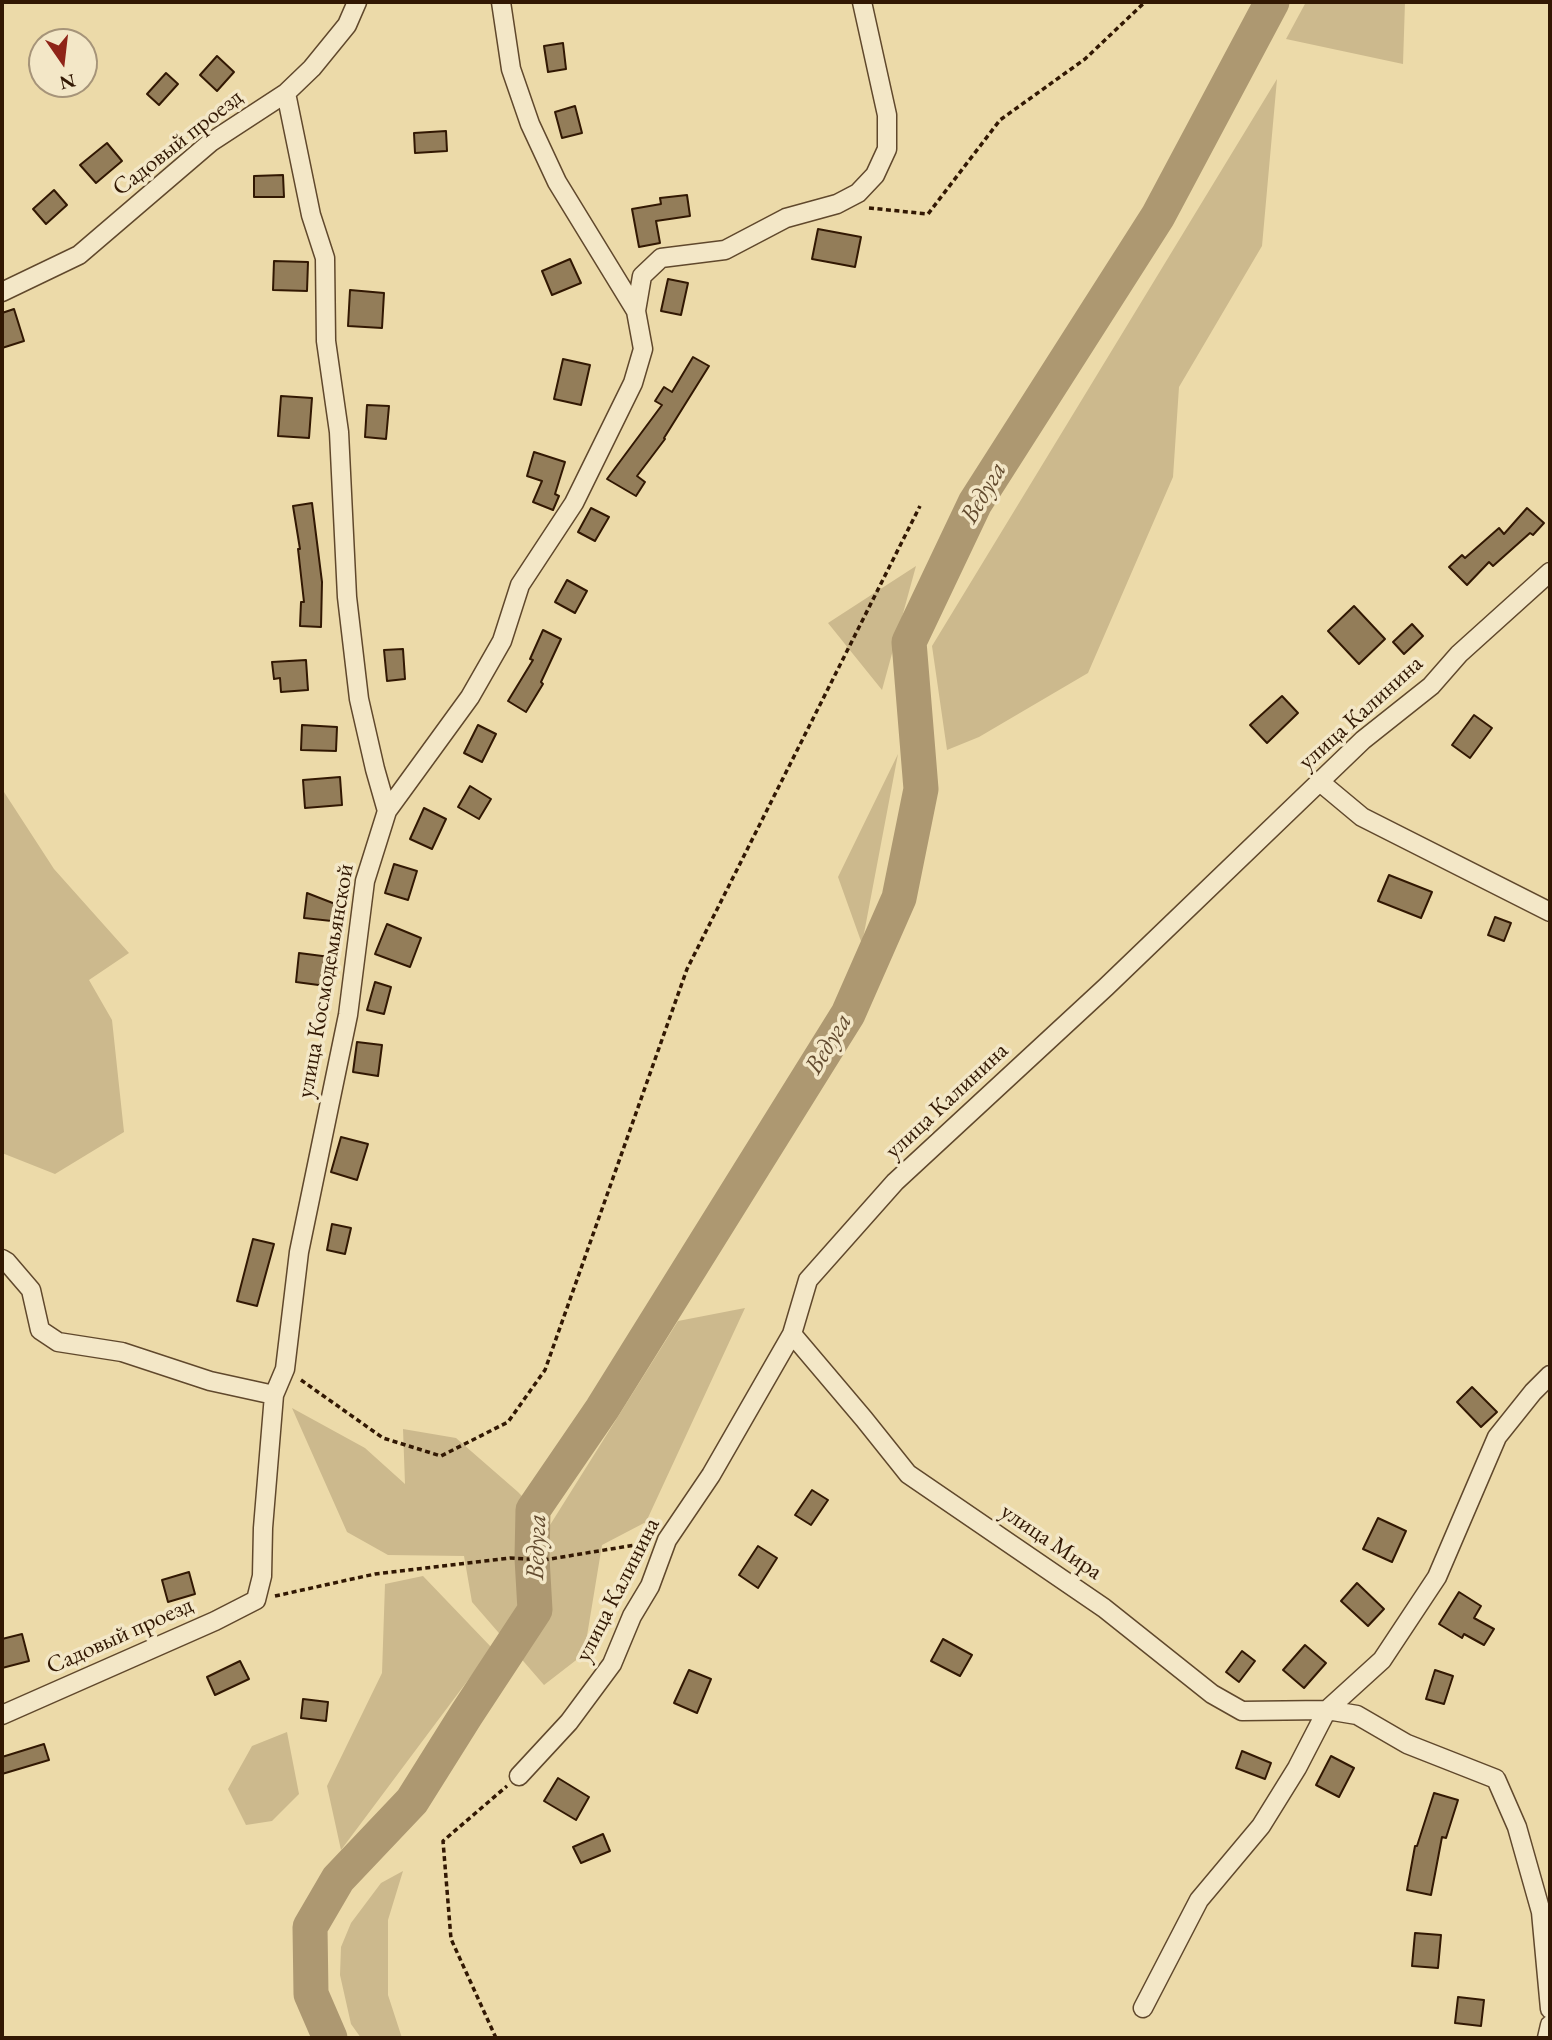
<!DOCTYPE html>
<meta charset="utf-8">
<style>
body{margin:0}
#map{position:relative;width:1552px;height:2040px;overflow:hidden;background:#ecdaa9;font-family:"EB Garamond",serif}
canvas{display:block}
.frame{position:absolute;inset:0;border:4px solid #321803;pointer-events:none}
.north{position:absolute;left:28px;top:28px;width:70px;height:70px;box-sizing:border-box;background:#f3e7c7;border:2px solid #a69479;border-radius:50%;rotate:166deg;font-size:19px;font-weight:700;line-height:28px;text-align:center;color:#321803}
.north::after{content:'';display:block;margin:auto;width:24px;height:32px;background:#8f2418;clip-path:polygon(50% 0,100% 100%,50% 72%,0 100%)}
</style>
<div id="map">
<canvas width="1552" height="2040"></canvas>
<div class="frame"></div>
<div class="north">N</div>
</div>
<script>
const ctx = document.querySelector('canvas').getContext('2d');
ctx.lineJoin = 'round';
function fill(path, color) {
  ctx.fillStyle = color;
  ctx.fill(path, 'evenodd');
}
function stroke(path, color, width, dash) {
  ctx.strokeStyle = color;
  ctx.lineWidth = width;
  ctx.lineCap = dash ? 'butt' : 'round';
  ctx.setLineDash(dash || []);
  ctx.stroke(path);
}
function drawText(font, color, halo, rows, align = 'center') {
  ctx.font = font + ' "EB Garamond",serif';
  ctx.lineWidth = 7;
  ctx.setLineDash([]);
  ctx.textBaseline = 'middle';
  ctx.strokeStyle = halo;
  ctx.fillStyle = color;
  for (const [text, x, y, turn = 0] of rows) {
    ctx.save();
    ctx.translate(x, y);
    ctx.rotate((+turn || 0) * Math.PI / 180);
    ctx.textAlign = isNaN(turn) ? turn : align;
    if (halo) ctx.strokeText(text, 0, 0);
    ctx.fillText(text, 0, 0);
    ctx.restore();
  }
}
const green = new Path2D(`
 M1306 2H1405L1403 64 1286 39Z
 M1277 79 1262 246 1179 387 1173 477 1088 673 979 737 947 750 932 646Z
 M916 566 882 690 828 623Z
 M898 754 862 944 838 877Z
 M4 792 54 869 129 953 89 980 112 1020 124 1132 55 1174 2 1153V794Z
 M745 1308 646 1522 602 1545 584 1654 544 1685 472 1602 464 1556 388 1555 347 1532 292 1408 365 1448 405 1484 403 1429 456 1438 518 1492 550 1525 678 1321Z
 M423 1576 492 1648 341 1850 327 1786 382 1673 385 1584Z
 M287 1732 299 1794 272 1821 246 1825 228 1789 252 1746Z
 M403 1871 388 1920V1995L402 2038H361L351 2024 340 1975 341 1947 351 1923 381 1883Z`);
const river = new Path2D(`
 M330 2038 311 1994 310 1927 338 1879 412 1801 466 1715 535 1610 532 1558 533 1510 602 1409 848 1014 899 898 921 789 909 642 975 503 1158 216 1272 2`);
const building = new Path2D(`
 M563 43 566 69 548 72 544 46Z
 M217 56 234 72 217 91 200 75Z
 M166 73 178 84 159 105 147 94Z
 M575 106 582 133 562 138 555 112Z
 M446 131 447 151 415 153 414 133Z
 M107 143 122 161 96 183 80 165Z
 M283 175 284 197H254V176Z
 M54 190 67 205 46 224 33 209Z
 M687 195 690 216 656 221 660 243 639 247 632 209 661 204 660 198Z
 M818 229 861 237 855 267 812 259Z
 M570 259 581 283 552 295 542 271Z
 M274 261 308 262 307 291 273 290Z
 M668 279 688 283 681 315 661 311Z
 M350 290 384 293 382 328 348 326Z
 M14 309 24 341 2 348V313Z
 M693 357 709 366 664 438 665 439 637 476 645 482 636 496 607 479 662 405 655 401 664 387 672 392Z
 M563 359 590 365 581 405 554 399Z
 M281 396 312 398 309 438 278 436Z
 M367 405 389 406 386 439 365 437Z
 M534 452 565 462 555 494 559 496 553 510 533 502 542 481 527 476Z
 M312 503 322 582 321 627 300 626 301 602H304L298 549H300L293 506Z
 M591 508 609 517 595 541 578 532Z
 M1527 508 1544 523 1533 535 1530 533 1493 566 1489 562 1467 585 1449 567 1462 555 1465 558 1499 528 1504 534Z
 M567 580 587 591 575 613 555 602Z
 M1354 606 1385 639 1359 664 1328 631Z
 M1412 624 1423 636 1404 654 1393 642Z
 M543 630 561 639 541 682 543 684 526 712 508 701 533 660 530 659Z
 M403 649 405 679 387 681 384 650Z
 M306 660 308 690 281 692 280 678 274 679 272 662Z
 M1282 696 1298 713 1267 743 1250 725Z
 M1474 715 1492 728 1470 758 1452 745Z
 M302 725 337 727 336 751 301 750Z
 M478 725 496 734 482 762 464 753Z
 M340 777 342 805 305 808 303 780Z
 M470 786 491 799 479 819 458 807Z
 M424 808 446 819 432 849 410 839Z
 M394 864 417 871 408 900 385 893Z
 M1389 875 1432 892 1421 918 1378 901Z
 M307 893 343 907 341 922 304 918Z
 M1495 917 1511 923 1504 941 1488 935Z
 M387 924 421 938 410 967 375 954Z
 M299 953 330 957 326 986 296 982Z
 M375 982 391 987 384 1014 367 1010Z
 M357 1042 382 1045 378 1076 353 1072Z
 M341 1137 368 1144 357 1180 331 1172Z
 M332 1224 351 1228 345 1254 327 1250Z
 M253 1239 274 1244 257 1306 237 1301Z
 M1472 1387 1497 1412 1481 1427 1457 1402Z
 M812 1490 828 1500 811 1525 795 1515Z
 M1378 1518 1406 1531 1392 1562 1363 1549Z
 M758 1546 777 1558 758 1588 739 1575Z
 M189 1572 195 1594 168 1602 162 1580Z
 M1357 1583 1384 1609 1368 1626 1341 1601Z
 M1459 1592 1481 1606 1474 1618 1494 1629 1484 1645 1464 1634 1462 1638 1439 1624Z
 M22 1634 29 1661 2 1668V1639Z
 M943 1639 972 1655 960 1676 931 1661Z
 M1305 1645 1326 1663 1304 1688 1283 1670Z
 M1242 1651 1255 1661 1239 1682 1226 1672Z
 M240 1661 249 1679 215 1695 207 1677Z
 M689 1670 711 1679 697 1713 674 1703Z
 M1435 1670 1453 1676 1444 1704 1426 1699Z
 M303 1699 328 1702 326 1721 301 1718Z
 M44 1744 49 1760 2 1774V1757Z
 M1242 1751 1271 1763 1265 1779 1236 1768Z
 M1331 1756 1354 1768 1339 1797 1316 1785Z
 M558 1778 589 1797 576 1820 544 1801Z
 M1434 1793 1458 1800 1446 1838 1442 1837 1431 1895 1407 1890 1415 1846H1417Z
 M603 1834 610 1851 581 1863 573 1847Z
 M1415 1933 1441 1935 1438 1968 1412 1966Z
 M1458 1997 1484 2000 1481 2026 1455 2023Z`);
const path = new Path2D(`
 M869 208 928 214 1000 120 1085 59 1145 2
 M301 1380 383 1438 441 1456 508 1422 545 1370 687 969 920 506
 M275 1596 375 1574 510 1558 544 1560 647 1543
 M496 2038 451 1939 443 1841 507 1786`);
const minor = new Path2D(`
 M286 93 311 215 325 258 326 341 339 432 347 597 359 699 375 769 387 811
 M2 292 79 255 211 142 286 93 312 68 347 25 357 2
 M636 311 642 276 661 258 725 250 786 218 837 204 858 193 875 175 887 149V115L862 2
 M1320 782 1362 817 1550 912
 M2 1259 7 1262 31 1290 40 1330 58 1342 122 1352 210 1381 274 1395
 M792 1334 864 1419 908 1474 1104 1608 1212 1694 1242 1711 1327 1710 1382 1660 1437 1577 1497 1437 1533 1392 1550 1375
 M2 1715 215 1621 256 1600 262 1576 263 1528 274 1395 285 1369 299 1252 348 1015 365 881 387 811 470 697 502 641 520 585 574 503 633 383 643 349 636 311 557 182 530 124 511 69 501 2
 M519 1776 569 1722 612 1664 632 1616 650 1586 667 1540 711 1475 792 1334 808 1280 895 1182 1106 987 1363 740 1431 686 1459 654 1550 572
 M1143 2008 1199 1900 1261 1826 1297 1768 1327 1710 1357 1715 1407 1744 1496 1779 1517 1827 1541 1912 1550 2009
 M1547 2038 1550 2025`);
const streetNames = [
 ["Садовый проезд",178,143,-38],
 ["улица Калинина",1361,713,-42],
 ["улица Космодемьянской",326,981,-80],
 ["улица Калинина",947,1101,-43],
 ["улица Мира",1051,1542,34],
 ["улица Калинина",618,1590,-63],
 ["Садовый проезд",120,1636,-24]
];
const waterNames = [
 ["Ведуга",984,493,-60],
 ["Ведуга",829,1044,-59],
 ["Ведуга",537,1547,-88]
];
fill(green, '#ccb98d');
stroke(river, '#ad9871', 35);
fill(building, '#937d59');
stroke(building, '#321803', 2);
stroke(minor, '#60482c', 21);
stroke(path, '#321803', 3.5, [5, 3.5]);
stroke(minor, '#f3e7c7', 18);
drawText('24px', '#321803', '#f3e7c7', streetNames);
drawText('italic 26px', '#634b2f', '#f3e7c7', waterNames);
</script>
